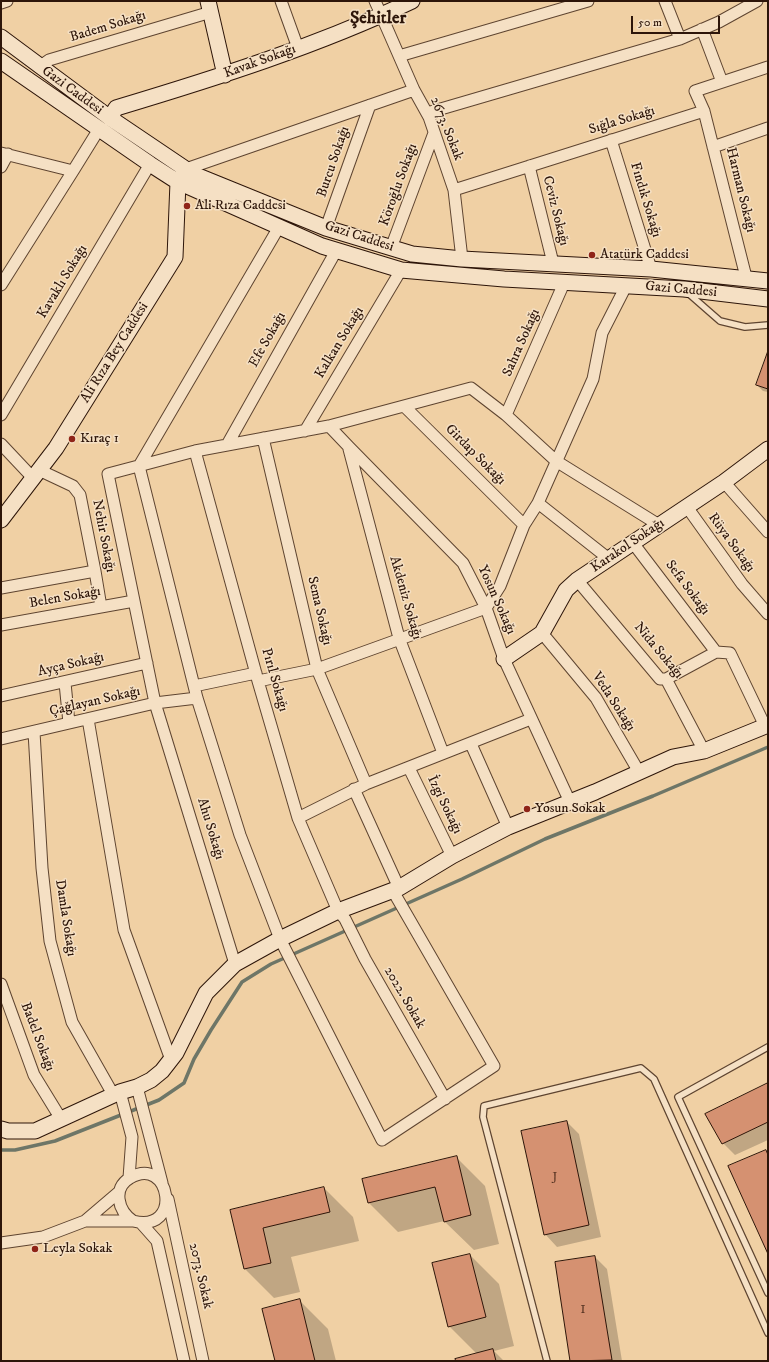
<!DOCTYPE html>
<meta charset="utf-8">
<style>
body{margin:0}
#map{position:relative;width:769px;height:1362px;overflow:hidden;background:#f0d0a4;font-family:"IM FELL DW Pica",serif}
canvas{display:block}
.frame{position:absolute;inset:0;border:2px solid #2d1509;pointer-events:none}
.scale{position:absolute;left:631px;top:16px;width:89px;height:18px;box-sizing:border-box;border:2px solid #2d1509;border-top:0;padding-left:5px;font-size:12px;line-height:14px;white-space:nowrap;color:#2d1509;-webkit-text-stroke:3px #f5e0c4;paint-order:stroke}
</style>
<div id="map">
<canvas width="769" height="1362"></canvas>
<div class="frame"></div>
<div class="scale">50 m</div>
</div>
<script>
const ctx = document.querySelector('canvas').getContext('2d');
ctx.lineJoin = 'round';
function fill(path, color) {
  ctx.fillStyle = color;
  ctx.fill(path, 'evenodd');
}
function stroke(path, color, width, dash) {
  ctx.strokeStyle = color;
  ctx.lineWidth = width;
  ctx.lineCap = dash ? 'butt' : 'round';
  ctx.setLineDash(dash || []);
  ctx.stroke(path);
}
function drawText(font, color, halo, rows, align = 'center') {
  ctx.font = font + ' "IM FELL DW Pica",serif';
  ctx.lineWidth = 3;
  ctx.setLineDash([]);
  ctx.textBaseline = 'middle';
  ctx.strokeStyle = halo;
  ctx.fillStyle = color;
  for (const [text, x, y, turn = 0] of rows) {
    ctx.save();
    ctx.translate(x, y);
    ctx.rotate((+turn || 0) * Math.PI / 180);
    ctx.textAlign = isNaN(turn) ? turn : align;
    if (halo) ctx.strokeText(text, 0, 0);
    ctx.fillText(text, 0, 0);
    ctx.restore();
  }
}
const shadow = new Path2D(`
 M768 354V392L763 391 757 385Z
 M768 1084V1140L735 1155 723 1143Z
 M567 1122 579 1134 601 1237 557 1247 545 1234Z
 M456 1157 485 1186 499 1244 474 1250 444 1221 398 1232 369 1203 363 1179Z
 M324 1188 353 1217 359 1241 291 1257 300 1292 274 1298 245 1269 231 1211Z
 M470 1255 499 1284 514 1346 494 1351 504 1361H457L477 1354 449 1326Z
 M595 1257 607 1269 622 1361H571L556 1263Z
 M299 1300 328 1329 336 1361H276Z`);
const stream = new Path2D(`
 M1 1150H15L55 1141 159 1100 184 1083 194 1059 211 1030 242 982 271 964 462 879 545 839 653 796 768 747`);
const building = new Path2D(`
 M768 351V389L756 385Z
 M768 1083V1122L722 1144 705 1114Z
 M567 1121 589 1225 544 1235 521 1131Z
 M766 1150 768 1155V1254L728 1166Z
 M457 1156 471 1215 444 1222 435 1187 368 1203 362 1179Z
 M324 1187 330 1212 263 1228 271 1263 244 1269 230 1210Z
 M470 1254 486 1317 448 1327 432 1263Z
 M595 1256 612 1360 570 1361 555 1262Z
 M300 1299 315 1361H275L262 1309Z
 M493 1349 496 1361H456L455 1359Z`);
const lane = new Path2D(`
 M688 293 720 321 745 327 768 325
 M768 1047 678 1097 768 1293
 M547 1361 483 1117 484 1106 641 1068 654 1079 768 1333`);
const street = new Path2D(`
 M281 1 298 48
 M375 1 414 90 429 117 454 190 462 259
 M665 1 680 39
 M1 3 7 1
 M702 29 722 82
 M399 56 588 1
 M39 67 49 60 211 12
 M704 111 746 277
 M427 113 680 39 719 22 757 1
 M611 140 651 269
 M713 147 768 128
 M1 153 73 171 99 129
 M529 166 553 263
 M1 167 8 154
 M186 169 414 90
 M454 190 704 111 695 91 768 67
 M279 227 139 466 197 698 240 835 280 939 382 1140 494 1066 393 891
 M326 228 370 105
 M391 248 434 133
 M1 285 73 171
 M405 407 524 525
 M1 415 150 164
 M506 415 564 283
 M329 426 349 447 463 563 486 608 504 659 570 802
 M305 431 401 270
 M263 438 317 669 366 784
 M1 444 33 478
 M227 445 336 251
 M349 449 399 638 443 753
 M195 451 258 681 298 818 338 911 345 919 365 959 445 1099
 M39 470 73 486 80 495 95 571 101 607
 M724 482 768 532
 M538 503 609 559
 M687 507 742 584 768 614
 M633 543 716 652
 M577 580 660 679H666L704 751
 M1 588 95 571
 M1 625 134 601
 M542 633 596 698 639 772
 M666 679 716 652 730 653 765 726
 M258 681 317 669 486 608 500 586 524 525 538 503 593 379 602 333 626 286
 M65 683 69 723
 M194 686 256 673
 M1 696 147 663
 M88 719 124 930 171 1060
 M34 732 42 868 50 941 72 1022 114 1096
 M1 739 155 703 197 698
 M471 744 508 827
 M409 768 452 856
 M354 789 399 888
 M298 818 366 784 531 719
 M235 964 155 703 108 474 195 451 329 426 471 388 506 415 556 461 659 525
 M1 984 34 1075 61 1119
 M137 1087 162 1183
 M120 1092 132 1137 129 1178
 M168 1199 203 1361
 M85 1221H133C184 1234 170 1154 130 1178 112 1188 118 1211 133 1221
 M141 1223 157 1241 184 1361
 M1 1243 43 1237 85 1221 119 1192`);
const secondary = new Path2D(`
 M208 1 225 75
 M1 37 110 118 193 174 326 228 412 254 462 259 651 269 768 281
 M1 61 150 164 178 182 322 246 401 270 504 279 684 289 768 299
 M110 118 116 108C216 78 317 46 412 1
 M1 520 56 448 175 257 178 182 182 175
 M504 659 542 633 566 590 577 580 724 482 768 449
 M1 1129 8 1131H35L120 1092 137 1087 151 1080 162 1071 176 1053 206 993 235 964 280 939 338 911 399 888 452 856 508 827 595 792 673 757 704 751 768 725`);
const markers = [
 [187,206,4,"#8f2418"],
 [592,255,4,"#8f2418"],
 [72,439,4,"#8f2418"],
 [527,809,4,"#8f2418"],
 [35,1249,4,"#8f2418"]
];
const numberNames = [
 ["J",555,1178],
 ["I",583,1311]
];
const streetNames = [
 ["Badem Sokağı",108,27,-17],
 ["Kavak Sokağı",260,62,-20],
 ["Gazi Caddesi",72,91,36],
 ["Sığla Sokağı",622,121,-17],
 ["2673. Sokak",446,129,68],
 ["Burcu Sokağı",334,162,-71],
 ["Köroğlu Sokağı",399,185,-70],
 ["Harman Sokağı",740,190,76],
 ["Fındık Sokağı",645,200,73],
 ["Ceviz Sokağı",555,211,76],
 ["Gazi Caddesi",359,237,18],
 ["Kavaklı Sokağı",63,282,-59],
 ["Gazi Caddesi",681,290,5],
 ["Efe Sokağı",268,340,-61],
 ["Kalkan Sokağı",340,343,-59],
 ["Sahra Sokağı",522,343,-66],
 ["Ali Rıza Bey Caddesi",115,353,-58],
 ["Girdap Sokağı",475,455,45],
 ["Nehir Sokağı",103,536,79],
 ["Rüya Sokağı",731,543,54],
 ["Karakol Sokağı",628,546,-34],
 ["Sefa Sokağı",687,588,53],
 ["Belen Sokağı",65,598,-10],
 ["Akdeniz Sokağı",405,598,74],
 ["Yosun Sokağı",496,600,66],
 ["Sema Sokağı",319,611,77],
 ["Nida Sokağı",658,651,50],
 ["Ayça Sokağı",71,665,-13],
 ["Pırıl Sokağı",274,680,74],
 ["Çağlayan Sokağı",95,702,-13],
 ["Veda Sokağı",613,702,57],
 ["İzgi Sokağı",444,805,64],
 ["Ahu Sokağı",210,829,73],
 ["Damla Sokağı",65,918,81],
 ["2022. Sokak",404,998,60],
 ["Badel Sokağı",37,1037,69],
 ["2073. Sokak",200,1276,77]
];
const poiNames = [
 ["Ali Rıza Caddesi",195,206],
 ["Atatürk Caddesi",600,255],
 ["Kıraç 1",80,439],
 ["Yosun Sokak",535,809],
 ["Leyla Sokak",43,1249]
];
const districtNames = [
 ["Şehitler",378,19]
];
fill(shadow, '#0003');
stroke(stream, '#6e7667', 3.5);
fill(building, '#d59171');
stroke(building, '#2d1509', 1);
stroke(lane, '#5e4430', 8);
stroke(street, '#5e4430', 13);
stroke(secondary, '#2d1509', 17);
stroke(lane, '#f5e0c4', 5.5);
stroke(street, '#f5e0c4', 11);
stroke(secondary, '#f5e0c4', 15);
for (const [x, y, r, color] of markers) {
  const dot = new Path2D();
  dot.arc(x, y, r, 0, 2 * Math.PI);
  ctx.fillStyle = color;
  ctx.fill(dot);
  stroke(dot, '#f5e0c4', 1.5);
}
drawText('12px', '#573423', null, numberNames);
drawText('14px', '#2d1509', '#f5e0c4', streetNames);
drawText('14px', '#2d1509', '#f5e0c4', poiNames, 'left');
drawText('bold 18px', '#2d1509', '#f5e0c4', districtNames);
</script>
